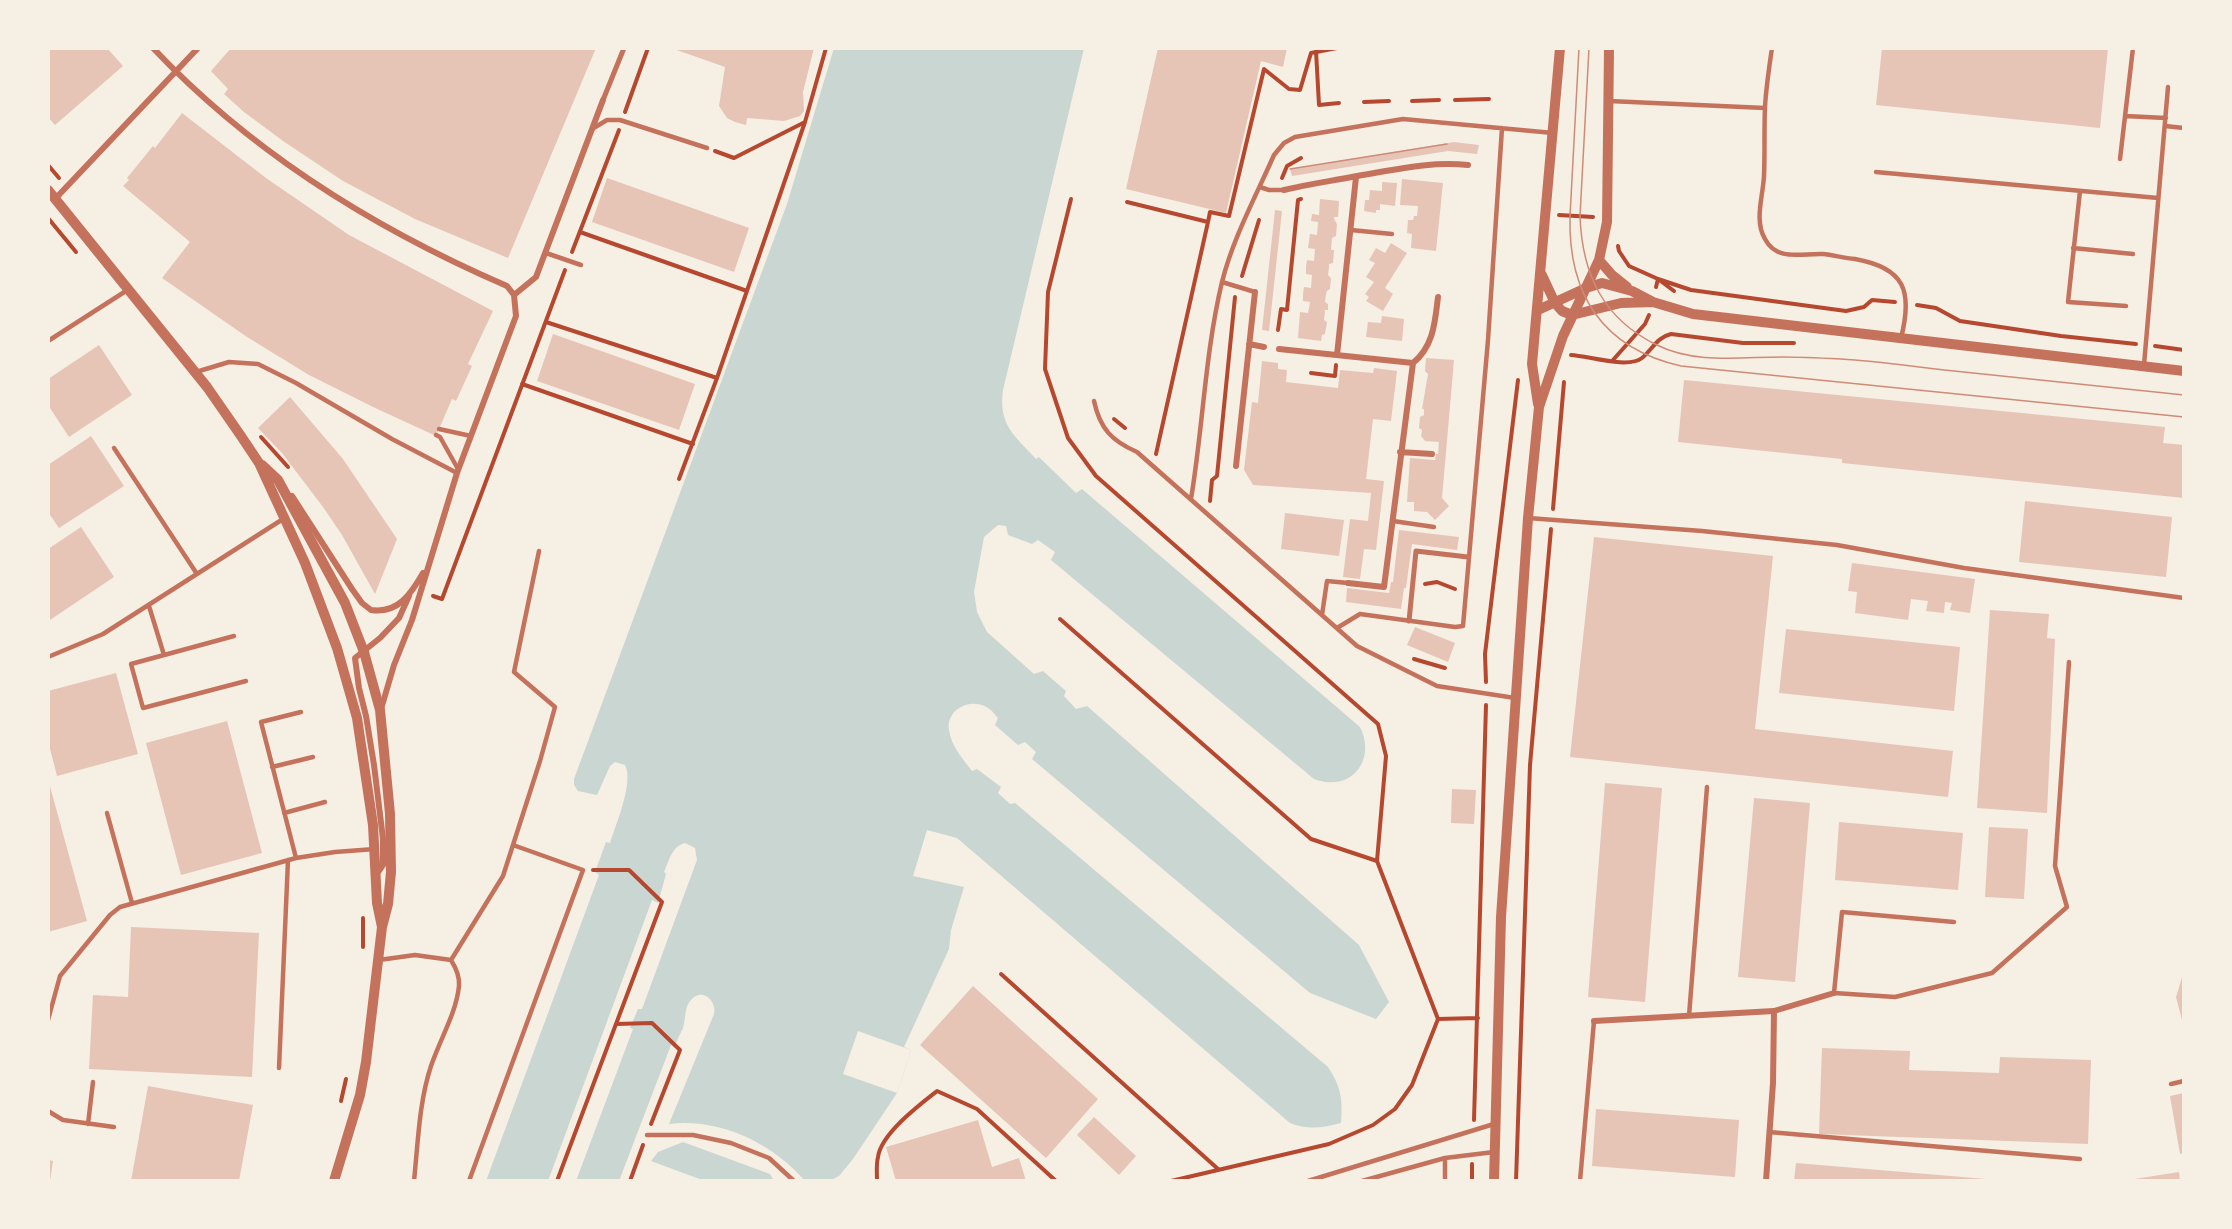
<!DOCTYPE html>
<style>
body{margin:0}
#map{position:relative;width:2232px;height:1229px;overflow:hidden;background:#f6efe4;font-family:"Archivo Narrow",sans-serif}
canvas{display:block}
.frame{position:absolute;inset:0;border:50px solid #f6efe4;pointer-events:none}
</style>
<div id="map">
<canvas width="2232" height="1229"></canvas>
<div class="frame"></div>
</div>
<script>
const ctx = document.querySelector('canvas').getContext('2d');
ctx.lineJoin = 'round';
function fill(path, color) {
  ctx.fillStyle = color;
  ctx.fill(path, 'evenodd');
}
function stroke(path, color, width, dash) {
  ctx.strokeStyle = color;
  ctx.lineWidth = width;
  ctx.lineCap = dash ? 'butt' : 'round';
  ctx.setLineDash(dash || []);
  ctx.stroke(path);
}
const water = new Path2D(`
 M834 48H1084L1003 390C998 425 1015 436 1036 459L1039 457 1076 493 1082 489 1360 727C1377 761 1350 793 1314 779L1051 560 1055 552 1038 540 1032 544 1008 535 1006 526 998 525 984 537 974 592 977 612 987 632 1034 674 1043 671 1066 691 1064 696 1076 709 1087 706 1359 945 1389 1002 1376 1019 1310 993 1032 759 1036 752 1025 742 1018 745 995 725 998 718C995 715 992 710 988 708 971 697 946 709 949 730 951 746 963 759 972 771L977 769 1001 787 998 793 1010 804 1015 803 1328 1067C1341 1087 1343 1099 1341 1123 1323 1128 1307 1130 1290 1123L957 838 927 830 913 876 964 887 951 930 949 949 904 1047 911 1050 897 1093 853 1159 839 1176 829 1181H805C772 1143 720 1118 669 1124L714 1014C717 1001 702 987 691 1000 684 1007 686 1019 683 1028 680 1034 677 1040 675 1046L671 1045 619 1181H576L633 1029 630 1028 638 1009H642L697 860 695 848 685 843C672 846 669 861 664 872L666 874 658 903 652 900 548 1181H486L599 875 595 872 606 842 610 843C616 824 634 782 625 765L615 762 610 766 597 795 578 791 574 785V779L787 204Z
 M683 1142 770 1174 774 1181H705L651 1161 658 1152Z`);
const pier = new Path2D(`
 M858 1031 911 1050 897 1093 843 1074Z`);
const building = new Path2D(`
 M48 48H107L123 66 55 125 48 117Z
 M231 48H596L508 258 415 219 343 181 283 141 244 112 224 94 228 89 211 71Z
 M671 48H814L803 92 804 111 800 116 784 121 747 118 746 125 735 122 727 118 719 106 725 67Z
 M1158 48H1287L1283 67 1261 61 1226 213 1126 189Z
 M1882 48H2108L2100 128 1876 105Z
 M182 113 266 178 349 235 493 311 468 364 472 366 456 401 452 399 436 436 373 407 309 375 247 337 162 278 190 242 123 186 129 180 127 178 153 146 155 148Z
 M1454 142 1479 145 1477 154 1448 151 1292 176 1290 169Z
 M607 178 749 228 734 272 592 222Z
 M1402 179 1443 183 1436 251 1411 248 1412 234 1407 233 1408 220H1413L1414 216H1417L1418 206 1400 205Z
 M1382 182 1397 183 1395 206 1380 204V210H1376V213L1364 211 1365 200H1369L1370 190 1382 191Z
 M1320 199 1339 201 1338 217H1334V219L1337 224 1336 236 1332 238 1331 250H1334L1333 263 1329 264V267L1328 275 1331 278 1330 289 1327 291 1326 294 1325 302 1328 304V310H1325L1324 320 1327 322 1325 334 1322 335 1321 341 1298 338 1300 312 1308 313 1310 302 1303 301V294L1304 287 1311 288 1312 275 1306 274V267L1307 260 1314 261 1315 249 1308 248 1310 234 1317 235 1318 222 1311 221 1312 214 1319 215Z
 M1275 210 1282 211 1269 331 1262 330Z
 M1391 243 1407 253 1385 288 1393 294 1383 311 1366 301 1369 297 1365 294 1374 282 1366 277 1375 263 1369 260 1376 248 1385 253Z
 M1382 316 1404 319 1402 341 1366 337 1368 322 1381 323Z
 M553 334 695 384 679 430 537 381Z
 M99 345 132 395 69 437 48 405V379Z
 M1426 358 1454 360 1442 498 1449 506 1435 520 1427 512 1414 511V502H1407L1410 458 1435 460 1436 454H1438L1439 442 1425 441 1421 436 1422 430 1419 428 1420 417 1424 415V409H1422L1428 374 1425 371Z
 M1262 361 1278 363V369L1287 370 1286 382 1338 388 1340 370 1373 373 1374 368 1397 371 1391 421 1373 419 1366 479 1384 481 1376 550 1364 549 1360 579 1343 577 1350 519 1368 521 1371 493 1253 485 1244 470 1252 402 1258 403Z
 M1684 380 2165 427 2163 443 2184 445V498L1842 463V459L1678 442Z
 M290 397 343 459 397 539 375 594 342 535 323 507 282 453 258 428Z
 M91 436 124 486 59 528 48 512V465Z
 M2025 501 2172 517 2166 577 2019 562Z
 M1285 513 1344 520 1339 556 1281 549Z
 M81 527 114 577 50 620 48 549Z
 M1399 530 1459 537 1457 550 1412 544 1406 588H1404L1401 609 1346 602 1347 588 1389 593 1391 582H1393Z
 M1594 537 1773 556 1755 729 1953 751 1948 797 1570 757Z
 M1852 563 1975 579 1970 613 1950 610 1952 603 1945 602 1944 613 1926 611 1928 601 1911 599 1908 620 1855 613 1857 592 1848 591Z
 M1990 610 2049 614 2047 638 2055 639 2047 813 1977 808Z
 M1415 627 1455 643 1448 662 1407 645Z
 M1786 629 1960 647 1954 711 1779 693Z
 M116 673 138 754 57 776 48 741V691Z
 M227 721 262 853 181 875 146 743Z
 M48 779 87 921 48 932Z
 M1605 783 1662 788 1645 1002 1588 997Z
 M1452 789 1476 790 1474 824 1451 823Z
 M1754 798 1810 803 1795 982 1738 977Z
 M1839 822 1963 833 1958 890 1835 880Z
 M1989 827 2028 829 2024 899 1985 897Z
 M131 927 259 933 252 1077 89 1069 93 995 128 997Z
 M2184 971V1024H2183L2176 997Z
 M973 986 1098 1099 1046 1158 920 1045Z
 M1822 1048 1910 1051 1909 1070 1999 1073 2000 1057 2091 1060 2088 1144 1819 1134Z
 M148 1086 253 1105 239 1181H131Z
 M2184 1093V1153L2180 1154 2170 1096Z
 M1596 1109 1739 1120 1735 1177 1592 1166Z
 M1094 1117 1136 1156 1119 1175 1077 1135Z
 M978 1120 992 1167 1019 1158 1026 1181H896L886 1147Z
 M48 1160 53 1161 50 1181H48Z
 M1796 1163 1986 1179V1181H1794Z
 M2179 1172 2180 1181H2128V1180Z`);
const path = new Path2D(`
 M1316 51 1319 105 1339 103
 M1455 100 1489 99
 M1412 101 1439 100
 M1364 102 1389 101
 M625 112 648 48
 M715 151 734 158 805 122 826 48
 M48 165 59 178
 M1282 178 1287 166 1301 158
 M1071 199 1048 292 1045 369 1068 438 1096 476 1378 724 1386 756 1377 861
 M1127 202 1208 222 1156 454
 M1559 215 1593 217
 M48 218 76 252
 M1208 222 1210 212 1229 216 1264 69 1289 89 1300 90 1311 53 1337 48
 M580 232 747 291
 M1618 246 1619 251 1629 266 1658 279 1691 290 1846 311 1864 307 1872 300 1895 302
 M572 252 619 130
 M1242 276 1259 220
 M1656 287 1658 279 1674 291
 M1917 305 1936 308 1960 321 2061 336 2136 344
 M546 322 717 378
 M1278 330 1281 309 1287 310 1298 200 1301 199
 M2155 346 2184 350
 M1571 355C1589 356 1628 369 1642 358 1652 350 1657 337 1671 334L1743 343H1794
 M1613 360 1645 324 1649 315
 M1311 373 1335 376 1336 365
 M522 384 693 444
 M1114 419 1125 428
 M261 437 288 467
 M679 479 717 378 805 122
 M1210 501 1212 480 1217 476 1235 297
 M1553 509 1564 382
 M1425 584 1437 582 1455 589
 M433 596 442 599 565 270
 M1060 619 1311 839 1377 861 1438 1019
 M1414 659 1445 668
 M1486 682 1485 654 1518 380
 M593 870H629L662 902 616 1024 652 1023 680 1050 651 1124
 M363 947V918
 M1001 974 1218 1169
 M341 1101 346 1079
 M1474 1120 1486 705
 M557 1181 616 1024
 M630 1181 643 1145
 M877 1181C877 1173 876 1165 878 1157 881 1134 919 1105 937 1091L977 1109 1056 1181
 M1171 1181 1329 1144 1373 1125 1395 1109 1412 1085 1438 1019 1478 1018
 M1472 1181V1164
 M1516 1181 1530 765 1551 529`);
const service = new Path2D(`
 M1772 48C1769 68 1766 88 1765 107 1764 130 1765 153 1764 176 1763 196 1754 221 1765 239 1777 262 1802 253 1823 254 1833 255 1844 258 1855 259 1905 268 1913 291 1901 338
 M1609 101 1765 108
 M2125 116 2166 118
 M2165 126 2184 128
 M592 129 607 120H620L707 148
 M2120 159 2133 48
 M1876 172 2158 198
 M1260 187 1269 190H1284
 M2080 191 2068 302 2126 306
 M1351 230 1392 234
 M2073 248 2133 254
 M546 253 581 265
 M1222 282 1255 292
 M48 341 129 289
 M2144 365 2168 87
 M196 372 229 362 258 364 296 383 392 439 457 473
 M1094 401C1100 429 1112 441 1137 452L1357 646 1437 686 1515 698
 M439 429 471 436
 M436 435 440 437 458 469
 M114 448 197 574
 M1191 499C1203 427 1205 353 1222 282 1233 238 1256 196 1274 155L1284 143 1295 137 1403 119 1553 133
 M1528 518 1702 531 1837 545 1964 568 2184 598
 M1393 521 1434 527
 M149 606 164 655
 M1322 615 1327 581 1348 583
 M1337 628 1360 614 1455 627 1463 626 1488 340 1502 128
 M234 636 131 664 143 708 246 681
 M48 657 103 634 283 519
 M272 767 313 757
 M107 813 132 903
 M284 813 325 802
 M296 858 261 722 301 712
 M1954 922 1842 912 1834 993 1895 997 1992 973 2067 907 2055 866 2069 662
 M379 960 415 955 451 960 503 876 540 761 555 707 514 672 539 551
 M1689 1016 1707 787
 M48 1020 60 976 110 915 120 907 296 858 335 852 375 849
 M279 1068 288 860
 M2171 1084 2184 1081
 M48 1111 63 1120 114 1127
 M88 1124 93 1082
 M1769 1132 2080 1159
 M647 1135H693L731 1143 769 1158 794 1181
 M414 1181C418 1143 419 1102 431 1066 440 1039 456 1014 459 986 460 976 456 968 451 960
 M469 1181 583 870 513 845
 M1308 1181 1494 1124
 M1362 1181 1445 1158 1494 1152
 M1445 1181V1158
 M1580 1181 1594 1021`);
const pedestrian = new Path2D(`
 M603 100 624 48
 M1409 621 1416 551 1468 557`);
const minor = new Path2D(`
 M153 48C252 153 375 229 507 286L514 295
 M1284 190C1308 184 1332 181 1357 176 1394 170 1430 161 1468 165
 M55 199 198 48
 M514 295 536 277 603 100
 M1249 344 1264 347
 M1279 349 1413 363C1434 346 1435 321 1438 297
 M1337 355 1356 177
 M1400 452 1432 454
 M1236 466 1255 292
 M292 496 352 589 362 603 371 610C398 614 411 594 423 573
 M1348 583 1384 587 1413 363
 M381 709 394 665 412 620 457 473 516 316 514 295
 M376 875 383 865V839L374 765 366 716 359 688 355 658 380 638 399 618 409 596
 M1594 1021 1774 1011 1834 993
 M1766 1181 1773 1083 1774 1011`);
const tertiary = new Path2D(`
 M48 190 207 387 241 436 259 463 305 563 337 648 357 718 373 825 377 903 382 927
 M1599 260 1612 275 1627 287
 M1542 275 1555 303 1562 311 1572 315 1621 303 1653 302
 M1538 310 1586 288 1602 283 1632 291 1653 302 1693 314 2184 371
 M1538 404 1532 364 1560 48
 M262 465 278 480 345 603 364 652 380 710 390 814 391 872 388 904 382 927 366 1062 360 1095 334 1181
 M1494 1181 1501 917 1528 518 1539 407 1563 336 1599 260 1607 222 1609 48`);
const tram = new Path2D(`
 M1579 48 1570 216C1568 294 1602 348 1681 366L2184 417
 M1589 48 1580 216C1582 274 1603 319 1657 345 1694 364 1741 357 1782 357 1801 357 1821 358 1841 359 1878 361 1916 367 1954 371 2030 379 2107 387 2184 395
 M1290 169 1447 144`);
fill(water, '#c9d6d2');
fill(pier, '#f6efe4');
fill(building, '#e6c5b7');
stroke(path, '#b5482f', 4);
stroke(service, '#c5725c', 4.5);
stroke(pedestrian, '#c5725c', 5);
stroke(minor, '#c5725c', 6);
stroke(tertiary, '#c5725c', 10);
stroke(tram, '#cf8b77', 1.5);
</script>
